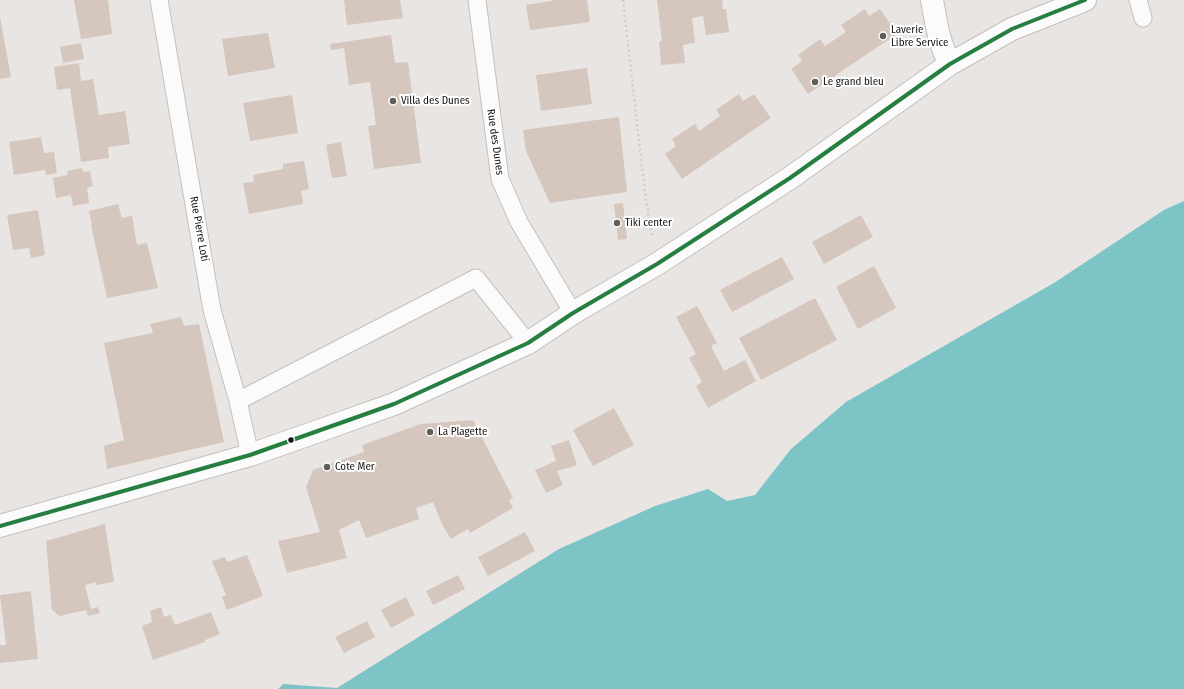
<!DOCTYPE html>
<style>
body{margin:0}
canvas{display:block;background:#e8e5e2}
</style>
<canvas width="1184" height="689"></canvas>
<script>
const ctx = document.querySelector('canvas').getContext('2d');
ctx.lineJoin = 'round';
function fill(path, color) {
  ctx.fillStyle = color;
  ctx.fill(path, 'evenodd');
}
function stroke(path, color, width, dash) {
  ctx.strokeStyle = color;
  ctx.lineWidth = width;
  ctx.lineCap = dash ? 'butt' : 'round';
  ctx.setLineDash(dash || []);
  ctx.stroke(path);
}
function drawText(font, color, halo, rows, align = 'center') {
  ctx.font = font + ' "Fira Sans Condensed",sans-serif';
  ctx.lineWidth = 4;
  ctx.setLineDash([]);
  ctx.textBaseline = 'middle';
  ctx.strokeStyle = halo;
  ctx.fillStyle = color;
  for (const [text, x, y, turn = 0] of rows) {
    ctx.save();
    ctx.translate(x, y);
    ctx.rotate((+turn || 0) * Math.PI / 180);
    ctx.textAlign = isNaN(turn) ? turn : align;
    if (halo) ctx.strokeText(text, 0, 0);
    ctx.fillText(text, 0, 0);
    ctx.restore();
  }
}
const water = new Path2D(`
 M1184 201V689H278L283 684 337 688 559 549 655 506 708 489 727 501 755 495 791 449 846 402 1054 283 1164 210Z`);
const building = new Path2D(`
 M74 0H108L112 34 81 39Z
 M344 0H400L403 18 347 25Z
 M552 0H587L590 22 530 30 526 5 552 1Z
 M657 0H722L723 9H726L729 32 706 35 703 16 692 18 695 43 683 45 685 63 661 65 659 42 662 41Z
 M865 9 869 16 880 9 897 34 808 94 791 69 802 61 798 55 820 39 825 46 846 32 841 25Z
 M0 17 11 77 0 79Z
 M268 33 275 68 228 76 222 39Z
 M391 35 395 63 408 62 421 163 374 169 368 126 376 125 370 82 349 85 344 48 331 50 330 44Z
 M81 43 84 59 63 63 60 47Z
 M79 63 81 81 93 79 99 115 125 111 130 144 108 147 109 158 81 162 70 88 57 90 54 67Z
 M587 68 592 104 541 111 536 75Z
 M739 94 743 101 754 94 771 118 682 179 665 154 676 146 672 139 695 124 699 131 720 116 716 110Z
 M292 95 298 133 250 141 243 103Z
 M619 117 627 192 550 203 526 151 523 130Z
 M41 137 44 153 54 152 57 173 46 175 45 170 14 175 9 142Z
 M341 142 347 176 332 178 326 145Z
 M304 161 309 189 301 191 303 204 249 214 243 183 254 182 253 175 283 169V164Z
 M82 168 83 172 90 171 93 186 87 188 89 203 73 206 71 195 56 198 53 178 68 175 67 171Z
 M623 203 627 239 618 240 614 204Z
 M118 204 122 218 132 216 137 245 147 243 158 288 107 298 91 225H92L89 211Z
 M38 210 45 255 31 258 29 248 13 250 7 215Z
 M861 215 873 237 824 264 812 242Z
 M782 257 794 279 732 312 720 290Z
 M874 266 896 308 858 329 836 287Z
 M815 298 837 340 761 380 739 338Z
 M697 306 717 343 711 346 724 371 745 360 756 381 708 408 696 386 702 382 689 358 696 354 676 317Z
 M181 317 184 326 199 324 224 442 107 469 104 446 124 440 104 343 153 333 150 324Z
 M614 408 634 445 593 466 573 430Z
 M473 420 513 498 509 500 513 508 470 533 468 529 451 539 442 524 433 502 416 508 419 519 366 538 359 520 339 530 347 558 287 573 278 541 320 532 306 487 313 470 364 452 362 445 421 424Z
 M569 440 577 465 557 471 563 485 546 493 535 470 556 461 551 446Z
 M105 524 114 582 96 585V582L85 585 91 609 98 607 100 613 88 616 86 610 60 616 52 610 46 541Z
 M525 532 535 551 488 576 478 557Z
 M247 555 263 596 227 610 222 597 226 595 212 561 225 557 227 562Z
 M458 575 465 589 433 605 426 591Z
 M31 591 38 659 0 663V645H6L0 595Z
 M406 597 415 615 391 628 381 610Z
 M161 607 164 617 171 615 175 625 211 612 220 634 205 640V642L153 660 142 626 152 622 150 611Z
 M367 621 375 637 344 653 335 637Z`);
const path = new Path2D(`
 M623 0 645 193 652 236`);
const service = new Path2D(`
 M159 0 212 310 238 401 250 455
 M477 0 500 179 519 222 573 313
 M1138 0 1143 18
 M238 401 476 278 528 343`);
const minor = new Path2D(`
 M932 0C936 22 939 44 950 64
 M0 526 250 455 327 428 394 404 528 343 573 313 657 264 790 178 950 64 1012 29 1085 0`);
const bus1 = new Path2D(`
 M0 526 250 455 394 404 528 343 573 313 657 264 790 178 950 64 1012 29 1085 0`);
const markers = [
 [883,36,4,"#605e5b"],
 [815,82,4,"#605e5b"],
 [393,101,4,"#605e5b"],
 [617,223,4,"#605e5b"],
 [430,432,4,"#605e5b"],
 [291,440,3.5,"#171513"],
 [327,467,4,"#605e5b"]
];
const poiNames = [
 ["Laverie",891,30],
 ["Libre Service",891,43],
 ["Le grand bleu",823,82],
 ["Villa des Dunes",401,101],
 ["Tiki center",625,223],
 ["La Plagette",438,432],
 ["Cote Mer",335,467]
];
const streetNames = [
 ["Rue des Dunes",495,142,82],
 ["Rue Pierre Loti",199,229,80]
];
fill(water, '#7dc4c7');
fill(building, '#d5c7be');
stroke(service, '#c3c0be', 19);
stroke(minor, '#c3c0be', 24);
stroke(path, '#cececd', 2.5, [2, 3]);
stroke(service, '#fcfbfb', 17);
stroke(minor, '#fcfbfb', 22);
stroke(bus1, '#267e41', 4);
for (const [x, y, r, color] of markers) {
  const dot = new Path2D();
  dot.arc(x, y, r, 0, 2 * Math.PI);
  ctx.fillStyle = color;
  ctx.fill(dot);
  stroke(dot, '#fff', 1.5);
}
drawText('11px', '#171513', '#fff', poiNames, 'left');
drawText('11px', '#171513', '#fff', streetNames);
</script>
